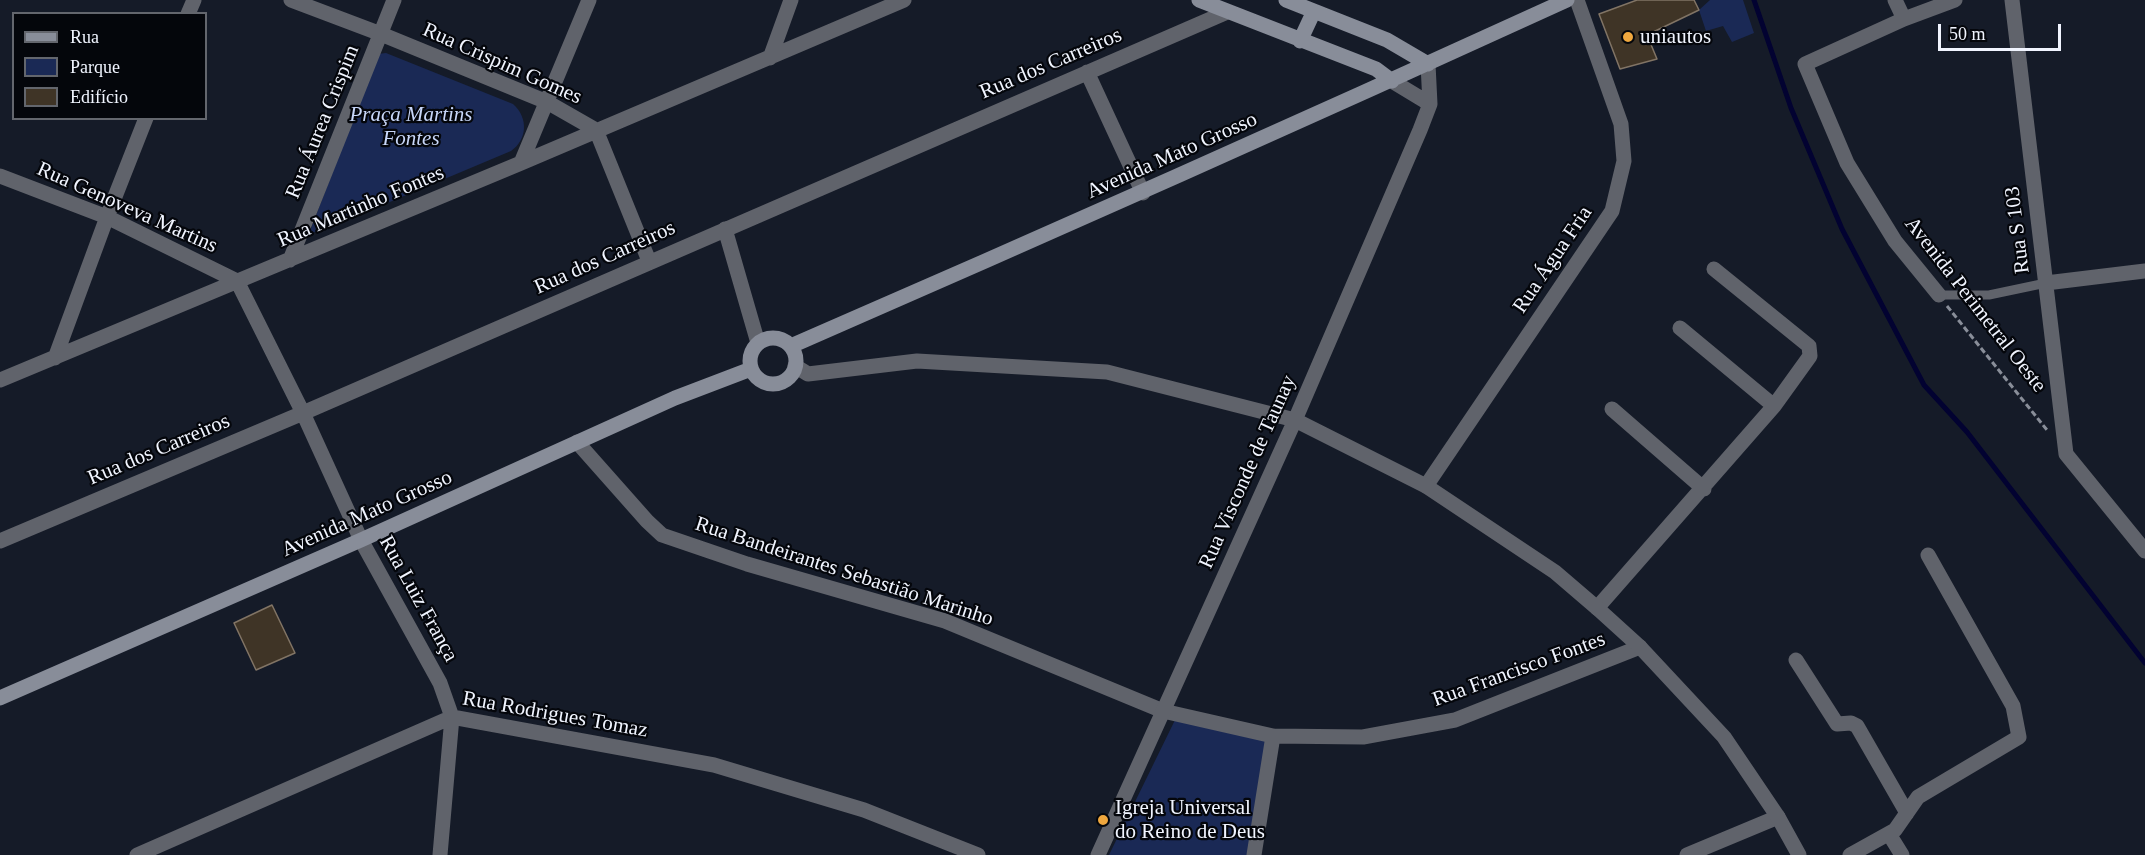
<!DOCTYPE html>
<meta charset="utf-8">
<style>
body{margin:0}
#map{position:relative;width:2145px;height:855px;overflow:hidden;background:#151b28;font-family:Georgia,serif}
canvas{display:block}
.legend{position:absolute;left:12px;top:12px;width:195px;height:108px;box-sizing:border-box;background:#04060b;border:2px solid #63666d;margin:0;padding:8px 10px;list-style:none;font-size:18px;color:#f1f5ff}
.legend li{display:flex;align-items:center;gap:12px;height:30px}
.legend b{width:30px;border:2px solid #63666d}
.scale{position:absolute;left:1938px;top:24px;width:123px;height:27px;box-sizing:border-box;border:3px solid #f1f5ff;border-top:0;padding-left:8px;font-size:18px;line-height:21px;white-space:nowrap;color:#f1f5ff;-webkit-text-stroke:4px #04060b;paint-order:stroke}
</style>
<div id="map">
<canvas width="2145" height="855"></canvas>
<ul class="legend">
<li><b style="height:8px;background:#888d99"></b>Rua</li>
<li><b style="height:16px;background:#1a2955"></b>Parque</li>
<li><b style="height:16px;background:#3f3426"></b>Edifício</li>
</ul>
<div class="scale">50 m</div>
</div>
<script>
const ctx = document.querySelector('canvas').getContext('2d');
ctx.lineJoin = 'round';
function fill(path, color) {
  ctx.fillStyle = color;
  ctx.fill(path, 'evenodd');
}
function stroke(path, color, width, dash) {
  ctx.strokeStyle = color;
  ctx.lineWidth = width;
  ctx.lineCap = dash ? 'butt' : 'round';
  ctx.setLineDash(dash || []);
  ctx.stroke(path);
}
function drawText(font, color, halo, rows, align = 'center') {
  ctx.font = font + ' Georgia,serif';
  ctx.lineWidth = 4.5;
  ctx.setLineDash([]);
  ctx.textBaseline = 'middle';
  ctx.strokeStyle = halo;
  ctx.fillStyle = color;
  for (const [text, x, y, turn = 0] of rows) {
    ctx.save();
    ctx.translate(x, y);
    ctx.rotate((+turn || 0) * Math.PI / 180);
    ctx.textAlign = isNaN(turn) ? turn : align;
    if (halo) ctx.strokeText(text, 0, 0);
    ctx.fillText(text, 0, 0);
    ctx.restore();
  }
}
const green = new Path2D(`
 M1710 0H1743L1754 33 1732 42 1723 26 1706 31 1699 10Z
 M386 53 513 104C529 118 527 140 511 151L328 228 311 233 310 231 378 54Z
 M1175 720 1270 737 1251 855H1109Z`);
const stream = new Path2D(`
 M1754 0 1791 108 1842 229 1924 385 1967 432 2145 663`);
const building = new Path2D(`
 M1637 0H1694L1699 10 1647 35 1657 59 1620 69 1599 14Z
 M272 605 295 653 256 670 234 623Z`);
const path = new Path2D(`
 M1947 306 2047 430`);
const service = new Path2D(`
 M1939 295H1989L2046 283`);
const minor = new Path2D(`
 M291 0 381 34 547 102 596 130 649 261
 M1895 0 1904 19
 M2012 0 2066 454 2145 551
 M188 14 194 0
 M770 58 791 0
 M1087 72 1143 193
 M521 163 589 0
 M0 176 107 217 237 281 303 413 361 540 440 683 452 717 440 855
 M725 229 758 343
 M290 260 394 0
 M2046 283 2145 271
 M1939 295 1895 241 1847 163 1805 64 1904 19 1955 0
 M1680 328 1774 406
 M55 358 107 217 146 118
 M0 380 521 163 904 0
 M1612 409 1704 489
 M577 442 647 521 662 535 747 564 945 621 1163 711 1273 736 1363 737 1455 720 1640 647
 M1426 486 1612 211 1624 161 1621 124 1577 0
 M0 541 303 413 1227 12
 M1597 608 1774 406 1810 356 1809 346 1714 269
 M1796 660 1837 724 1851 723 1857 726 1907 813
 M1889 834 1902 855
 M137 855 452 717 714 765 864 810 978 855
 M1254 855 1273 736
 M1687 855 1778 817
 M1850 855 1895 830 1918 797 2019 737 2013 706 1928 555`);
const tertiary = new Path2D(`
 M1392 81 1430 104
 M795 366 808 374 917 361 1107 372 1295 420 1426 486 1555 572 1597 608 1640 647 1724 737 1778 817 1799 855
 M1098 855 1295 420 1420 130 1430 104 1428 64`);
const secondary = new Path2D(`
 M1199 0 1376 69 1392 81
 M1286 0 1387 40 1428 64
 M1300 41 1314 11
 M750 361a23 23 0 1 1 46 0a23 23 0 1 1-46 0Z
 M791 346C1051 233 1309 118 1567 0
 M0 698 361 540 675 398 751 369`);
const markers = [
 [1628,37,6,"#efa73e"],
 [1103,820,6,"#efa73e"]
];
const poiNames = [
 ["uniautos",1640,37],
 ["Igreja Universal",1115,808],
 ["do Reino de Deus",1115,832]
];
const streetNames = [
 ["Rua Crispim Gomes",502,64,24],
 ["Rua dos Carreiros",1051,64,-23],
 ["Rua Áurea Crispim",323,122,-68],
 ["Avenida Mato Grosso",1172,156,-24],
 ["Rua Martinho Fontes",361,207,-23],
 ["Rua Genoveva Martins",127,208,24],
 ["Rua S 103",2018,230,-97],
 ["Rua dos Carreiros",605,258,-24],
 ["Rua Água Fria",1553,260,-56],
 ["Avenida Perimetral Oeste",1975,305,52],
 ["Rua dos Carreiros",159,450,-23],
 ["Rua Visconde de Taunay",1248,472,-66],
 ["Avenida Mato Grosso",367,514,-24],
 ["Rua Bandeirantes Sebastião Marinho",844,572,18],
 ["Rua Luiz França",418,599,61],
 ["Rua Francisco Fontes",1519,670,-20],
 ["Rua Rodrigues Tomaz",555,715,10]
];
const parkNames = [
 ["Praça Martins",411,115],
 ["Fontes",411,139]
];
fill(green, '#1a2955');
stroke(stream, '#020231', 5);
fill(building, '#3f3426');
stroke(building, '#817465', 1.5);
stroke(path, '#898e99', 3, [6, 3]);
stroke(service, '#60636b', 9);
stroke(minor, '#60636b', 15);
stroke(tertiary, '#60636b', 15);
stroke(secondary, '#888d99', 15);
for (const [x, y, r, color] of markers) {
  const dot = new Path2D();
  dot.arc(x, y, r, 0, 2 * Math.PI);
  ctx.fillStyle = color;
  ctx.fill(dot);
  stroke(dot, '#04060b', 2);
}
drawText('21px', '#f1f5ff', '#04060b', poiNames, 'left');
drawText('21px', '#f1f5ff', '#04060b', streetNames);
drawText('italic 21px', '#c8d7f9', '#04060b', parkNames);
</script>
